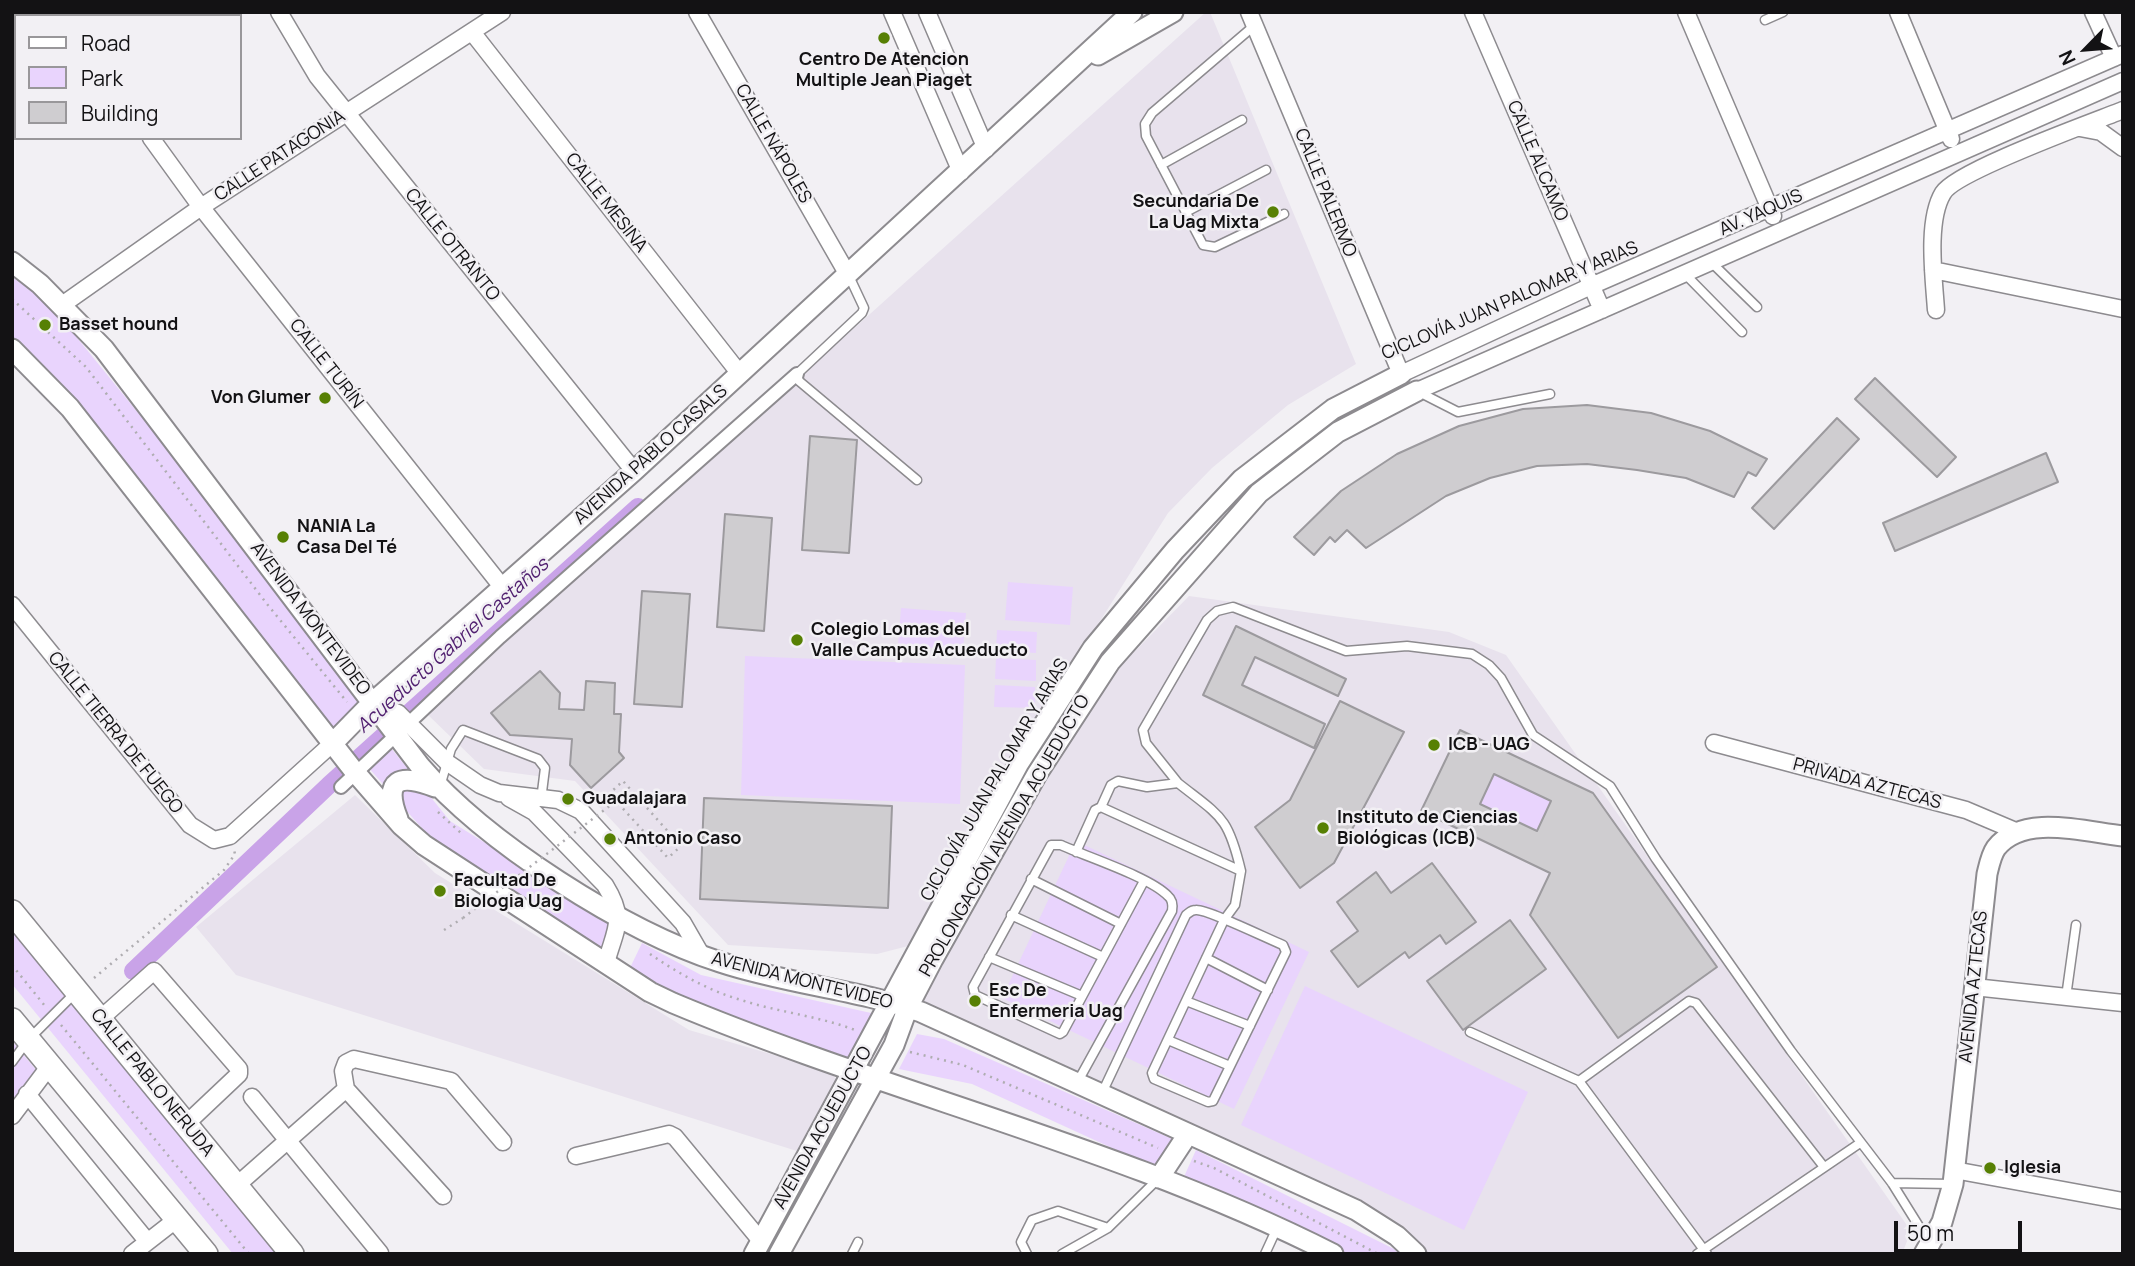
<!DOCTYPE html>
<meta charset="utf-8">
<style>
body{margin:0}
#map{position:relative;width:2135px;height:1266px;overflow:hidden;background:#f2f0f4;font-family:Manrope,sans-serif}
canvas{display:block}
.frame{position:absolute;inset:0;border:14px solid #131214;pointer-events:none}
.legend{position:absolute;left:14px;top:14px;width:228px;height:126px;box-sizing:border-box;background:#f2f0f4;border:2px solid #99979a;margin:0;padding:9px 12px;list-style:none;font-size:21px;color:#131214}
.legend li{display:flex;align-items:center;gap:14px;height:35px}
.legend b{width:35px;border:2px solid #99979a}
.north{position:absolute;left:2051px;top:14px;width:70px;height:70px;-webkit-text-stroke:5px #f2f0f4;paint-order:stroke;rotate:245deg;font-size:19px;font-weight:700;line-height:28px;text-align:center;color:#131214}
.north::after{content:'';display:block;margin:auto;width:24px;height:32px;background:#131214;clip-path:polygon(50% 0,100% 100%,50% 72%,0 100%)}
.scale{position:absolute;left:1894px;top:1221px;width:128px;height:32px;box-sizing:border-box;border:4px solid #131214;border-top:0;padding-left:9px;font-size:21px;line-height:24px;white-space:nowrap;color:#131214;-webkit-text-stroke:5px #f2f0f4;paint-order:stroke}
</style>
<div id="map">
<canvas width="2135" height="1266"></canvas>
<div class="frame"></div>
<ul class="legend">
<li><b style="height:9px;background:#fff"></b>Road</li>
<li><b style="height:19px;background:#e9d4fd"></b>Park</li>
<li><b style="height:19px;background:#cfcdd0"></b>Building</li>
</ul>
<div class="north">N</div>
<div class="scale">50 m</div>
</div>
<script>
const ctx = document.querySelector('canvas').getContext('2d');
ctx.lineJoin = 'round';
function fill(path, color) {
  ctx.fillStyle = color;
  ctx.fill(path, 'evenodd');
}
function stroke(path, color, width, dash) {
  ctx.strokeStyle = color;
  ctx.lineWidth = width;
  ctx.lineCap = dash ? 'butt' : 'round';
  ctx.setLineDash(dash || []);
  ctx.stroke(path);
}
function drawText(font, color, halo, rows, align = 'center') {
  ctx.font = font + ' Manrope,sans-serif';
  ctx.lineWidth = 5;
  ctx.setLineDash([]);
  ctx.textBaseline = 'middle';
  ctx.strokeStyle = halo;
  ctx.fillStyle = color;
  for (const [text, x, y, turn = 0] of rows) {
    ctx.save();
    ctx.translate(x, y);
    ctx.rotate((+turn || 0) * Math.PI / 180);
    ctx.textAlign = isNaN(turn) ? turn : align;
    if (halo) ctx.strokeText(text, 0, 0);
    ctx.fillText(text, 0, 0);
    ctx.restore();
  }
}
const built = new Path2D(`
 M1206 12H1210L1356 364 1288 405 1212 468 1168 513 1009 766 912 945 877 954 728 945 575 781 484 769 426 713Z
 M1189 596 1449 632 1506 655 1911 1231 1902 1254H1427L1392 1227 921 1002 1096 691Z
 M355 795 435 873 689 1030 832 1072 838 1085 800 1152 236 975 196 927Z`);
const green = new Path2D(`
 M12 277 48 302 235 532 363 699 333 731 12 343Z
 M1008 582 1073 587 1070 625 1005 620Z
 M901 608 966 613 963 650 898 645Z
 M997 630 1037 632 1036 653 996 651Z
 M745 656 965 665 960 804 741 795Z
 M996 658 1036 660V681L995 679Z
 M995 685 1035 687V708L994 707Z
 M391 748 450 821 614 923 603 956 460 864 419 825 367 766Z
 M1494 774 1551 801 1537 831 1480 804Z
 M1076 841 1309 952 1234 1109 1002 998Z
 M12 924 281 1254H233L12 984Z
 M642 943 701 975 880 1015 855 1060 706 1013 628 972Z
 M1305 986 1528 1092 1464 1230 1241 1125Z
 M917 1034 944 1039 1177 1141 1158 1169 972 1084 899 1069Z
 M12 1041 37 1071 12 1108Z
 M1196 1150 1394 1249 1399 1254H1345L1183 1179Z`);
const canal = new Path2D(`
 M133 971 329 785 638 507`);
const building = new Path2D(`
 M1875 378 1956 457 1937 477 1855 399Z
 M1587 405 1651 413 1710 431 1767 459 1756 476 1748 472 1734 497 1686 478 1637 470 1587 464 1537 466 1490 478 1446 496 1366 548 1347 530 1335 542 1330 537 1314 555 1294 537 1341 491 1397 454 1459 426 1523 409Z
 M1837 418 1859 439 1774 529 1752 508Z
 M810 436 857 440 849 553 802 550Z
 M2046 453 2058 482 1895 551 1883 523Z
 M725 514 772 518 764 631 717 627Z
 M642 591 690 594 682 707 634 704Z
 M1236 626 1346 679 1338 696 1255 657 1242 685 1325 724 1314 748 1203 695Z
 M540 671 560 693 559 709 584 710 586 681 615 683 614 714H621L619 752 624 758 591 788 570 765 572 739 510 735 491 713Z
 M1340 701 1404 732 1334 863 1300 888 1255 827 1290 800Z
 M1460 730 1593 793 1717 967 1618 1038 1530 915 1550 873 1421 811ZM1494 774 1551 801 1537 831 1480 804Z
 M704 798 892 806 888 908 700 899Z
 M1432 863 1476 922 1446 944 1440 935 1409 958 1405 952 1358 987 1331 951 1358 931 1337 902 1376 872 1391 893Z
 M1510 920 1546 969 1463 1030 1427 981Z`);
const path = new Path2D(`
 M12 299 86 367 267 604 347 702
 M598 804 623 781 681 846 668 858
 M438 812 462 834
 M444 930 463 918
 M650 954C678 973 707 990 741 1000 778 1012 818 1016 855 1030
 M12 965 45 1006
 M94 978 224 870 235 854 234 850
 M61 1025 249 1254
 M910 1052 963 1065 1158 1148
 M1194 1161 1214 1168 1378 1254`);
const service = new Path2D(`
 M1765 20 1783 12
 M1255 25 1152 113 1145 124 1146 136 1203 245 1215 247 1284 214
 M1161 165 1242 120
 M1186 212 1266 170
 M1712 263 1757 307
 M1684 273 1742 332
 M849 276 864 308 862 313 797 374 799 381 917 480
 M1417 391 1458 412 1550 394
 M441 783 451 749 463 730 538 759 545 768 541 800
 M1178 783 1146 743 1143 730 1207 620 1217 611 1233 607 1346 651 1407 646 1472 654 1489 665 1501 678 1533 735 1610 786 1656 859 1791 1051 1892 1183 1930 1244
 M1101 807 1111 785 1118 781 1147 787 1178 783C1221 817 1228 816 1241 871
 M1076 852 1095 810 1101 807 1241 871 1235 905 1224 920 1152 1073 1154 1079 1208 1102 1213 1101 1286 952 1283 945C1268 939 1207 909 1196 910 1191 910 1190 912 1186 915L1102 1093
 M1031 879 1121 924
 M1011 915 1103 957
 M989 957 1082 996
 M1206 958 1268 990
 M2066 997 2076 925
 M1186 1001 1250 1026
 M1470 1032 1579 1081
 M1168 1040 1230 1066
 M12 1062 28 1040 74 994
 M1077 1083 1172 911C1173 905 1173 900 1168 896 1150 877 1087 857 1061 845H1051L973 987 975 995 1060 1034 1063 1032 1144 881
 M1892 1183 1952 1184
 M852 1254 858 1242
 M1027 1254 1021 1242 1032 1220 1058 1211 1108 1228
 M1062 1254 1108 1228 1158 1179
 M1265 1254 1277 1228
 M1697 1254 1860 1143
 M1707 1254 1579 1081 1689 1001 1696 1003 1824 1167`);
const pedestrian = new Path2D(`
 M341 787 500 637 797 374`);
const minor = new Path2D(`
 M94 12 95 16
 M279 12 317 76 634 471
 M697 12 848 275
 M892 12 961 172
 M927 12 986 149
 M1249 12 1401 374 1591 286 2123 54
 M1473 12 1602 310
 M1686 12 1773 216
 M1898 12 1951 139
 M2093 12 2114 58
 M472 32 740 374
 M2080 128 2101 132 2123 148
 M151 138 201 207 503 588
 M1933 270 2123 309
 M62 305 201 207 502 12
 M1936 310C1934 279 1926 221 1943 193 1956 171 2091 123 2123 110
 M1417 391 2123 81
 M12 605 190 825 214 840 230 836 334 742
 M373 702 398 713 448 763 480 785 499 793 558 800 581 811 683 923 702 956
 M1714 743 1966 810 2018 832
 M509 798 534 812 605 885C626 919 616 927 606 963
 M1974 987 2123 1003
 M99 1020 154 971 239 1069V1074L185 1125
 M27 1094 147 1241
 M252 1097 380 1253
 M12 1116 51 1064
 M576 1156 669 1134 675 1137 761 1241
 M1954 1170 2123 1201
 M236 1186 346 1089
 M443 1196 346 1089 343 1071 346 1063 354 1059 451 1081 503 1142
 M132 1254 177 1219`);
const tertiary = new Path2D(`
 M1098 55 1173 12
 M12 262 40 284 104 349 420 766C486 843 624 931 720 962 786 984 856 989 921 1012L1356 1210 1397 1236 1416 1254
 M12 349 70 408 354 771 401 825 424 845 650 992 673 1003C890 1094 1122 1147 1333 1254
 M334 742 373 702 634 471 1132 12
 M398 819C382 779 400 773 435 787
 M1159 1178 1188 1134
 M754 1254 1019 763 1093 648 1175 550 1242 479 1333 409 1401 374
 M779 1254 894 1045 908 1007 933 959 1037 774 1110 662 1259 493 1338 432 1417 391
 M1924 1254 1942 1222 1953 1184 1987 874C1989 866 1991 855 1996 848 2023 813 2085 832 2123 836`);
const secondary = new Path2D(`
 M12 912 292 1254
 M12 1020 206 1254`);
const pathBridge = new Path2D(`
 M463 918 616 801 668 858`);
const markers = [
 [884,38,7,"#578004"],
 [1273,212,7,"#578004"],
 [45,325,7,"#578004"],
 [325,398,7,"#578004"],
 [283,537,7,"#578004"],
 [797,640,7,"#578004"],
 [1434,745,7,"#578004"],
 [568,799,7,"#578004"],
 [1323,828,7,"#578004"],
 [610,839,7,"#578004"],
 [440,891,7,"#578004"],
 [975,1001,7,"#578004"],
 [1990,1168,7,"#578004"]
];
const poiNames = [
 ["Centro De Atencion",884,60,"center"],
 ["Multiple Jean Piaget",884,81,"center"],
 ["Secundaria De",1259,202,"right"],
 ["La Uag Mixta",1259,223,"right"],
 ["Basset hound",59,325],
 ["Von Glumer",311,398,"right"],
 ["NANIA La",297,527],
 ["Casa Del Té",297,548],
 ["Colegio Lomas del",811,630],
 ["Valle Campus Acueducto",811,651],
 ["ICB - UAG",1448,745],
 ["Guadalajara",582,799],
 ["Instituto de Ciencias",1337,818],
 ["Biológicas (ICB)",1337,839],
 ["Antonio Caso",624,839],
 ["Facultad De",454,881],
 ["Biologia Uag",454,902],
 ["Esc De",989,991],
 ["Enfermeria Uag",989,1012],
 ["Iglesia",2004,1168]
];
const streetNames = [
 ["CALLE NÁPOLES",773,144,60],
 ["CALLE PATAGONIA",280,156,-33],
 ["CALLE ALCAMO",1537,161,67],
 ["CALLE PALERMO",1325,193,68],
 ["CALLE MESINA",606,203,52],
 ["AV. YAQUIS",1761,213,-24],
 ["CALLE OTRANTO",452,245,51],
 ["CICLOVÍA JUAN PALOMAR Y ARIAS",1510,301,-23],
 ["CALLE TURÍN",326,364,52],
 ["AVENIDA PABLO CASALS",651,455,-42],
 ["AVENIDA MONTEVIDEO",310,619,53],
 ["CALLE TIERRA DE FUEGO",115,733,51],
 ["CICLOVÍA JUAN PALOMAR Y ARIAS",995,780,-60],
 ["PRIVADA AZTECAS",1867,784,15],
 ["PROLONGACIÓN AVENIDA ACUEDUCTO",1005,836,-60],
 ["AVENIDA MONTEVIDEO",802,981,14],
 ["AVENIDA AZTECAS",1974,987,-84],
 ["CALLE PABLO NERUDA",152,1083,51],
 ["AVENIDA ACUEDUCTO",823,1128,-61]
];
const waterNames = [
 ["Acueducto Gabriel Castaños",453,646,-42]
];
fill(built, '#e8e2ed');
fill(green, '#e9d4fd');
stroke(canal, '#c9a3e8', 18);
fill(building, '#cfcdd0');
stroke(building, '#9c9a9e', 2);
stroke(service, '#8d8b8f', 11);
stroke(pedestrian, '#8d8b8f', 16);
stroke(minor, '#8d8b8f', 19);
stroke(tertiary, '#8d8b8f', 23);
stroke(secondary, '#8d8b8f', 26);
stroke(path, '#afadb1', 2.5, [2, 5]);
stroke(service, '#fff', 8);
stroke(pedestrian, '#fff', 12);
stroke(minor, '#fff', 16);
stroke(tertiary, '#fff', 19);
stroke(secondary, '#fff', 23);
stroke(pathBridge, '#afadb1', 2.5, [2, 5]);
for (const [x, y, r, color] of markers) {
  const dot = new Path2D();
  dot.arc(x, y, r, 0, 2 * Math.PI);
  ctx.fillStyle = color;
  ctx.fill(dot);
  stroke(dot, '#f2f0f4', 2.5);
}
drawText('bold 18px', '#131214', '#f2f0f4', poiNames, 'left');
drawText('18px', '#131214', '#f2f0f4', streetNames);
drawText('italic 19px', '#512070', '#f2f0f4', waterNames);
</script>
